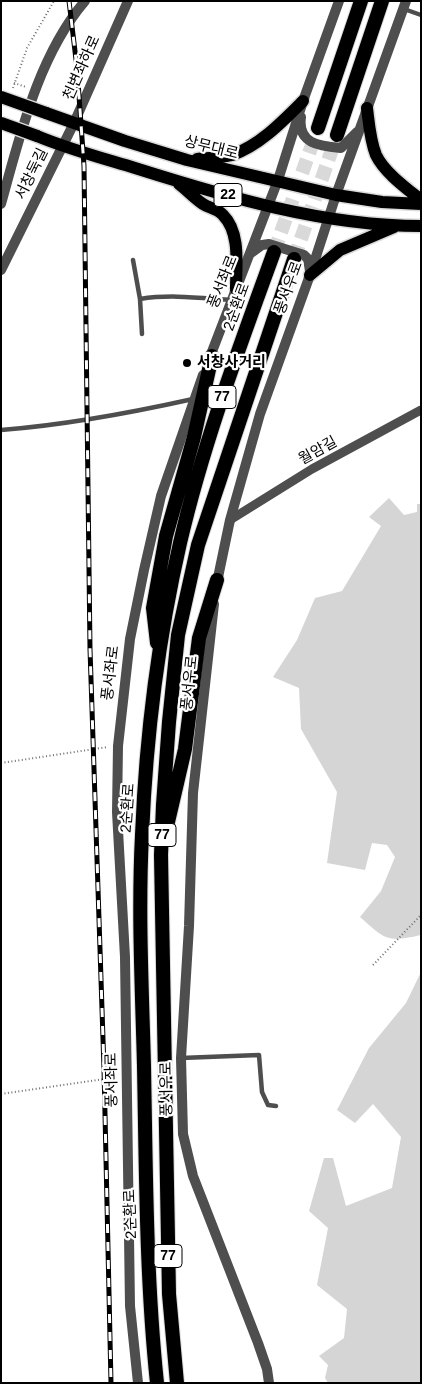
<!DOCTYPE html>
<meta charset="utf-8">
<style>
body{margin:0}
#map{position:relative;width:422px;height:1384px;overflow:hidden;background:#fff;font-family:Arial,sans-serif}
canvas{display:block}
.frame{position:absolute;inset:0;border:2px solid #000;pointer-events:none}
</style>
<div id="map">
<canvas width="422" height="1384"></canvas>
<div class="frame"></div>
</div>
<script>
const ctx = document.querySelector('canvas').getContext('2d');
ctx.lineJoin = 'round';
function fill(path, color) {
  ctx.fillStyle = color;
  ctx.fill(path, 'evenodd');
}
function stroke(path, color, width, dash) {
  ctx.strokeStyle = color;
  ctx.lineWidth = width;
  ctx.lineCap = dash ? 'butt' : 'round';
  ctx.setLineDash(dash || []);
  ctx.stroke(path);
}
function drawText(font, color, halo, rows, align = 'center') {
  ctx.font = font + ' Arial,"Noto Sans KR",sans-serif';
  ctx.lineWidth = 4.5;
  ctx.setLineDash([]);
  ctx.textBaseline = 'middle';
  ctx.strokeStyle = halo;
  ctx.fillStyle = color;
  for (const [text, x, y, turn = 0] of rows) {
    ctx.save();
    ctx.translate(x, y);
    ctx.rotate((+turn || 0) * Math.PI / 180);
    ctx.textAlign = isNaN(turn) ? turn : align;
    if (halo) ctx.strokeText(text, 0, 0);
    ctx.fillText(text, 0, 0);
    ctx.restore();
  }
}
const green = new Path2D(`
 M389 498 404 515 417 512V504H421V935C386 943 385 939 360 917L381 891 395 857 387 845 372 843 365 870 327 863 337 792 301 729 299 688 273 677 297 640 315 598 342 591 381 526 369 517Z
 M421 972V1383H328L325 1378 328 1365 319 1356 344 1338 347 1309 317 1285 328 1228 309 1211 324 1158H333L346 1206 392 1188 401 1137 373 1104 355 1123 337 1110 369 1048 406 1003Z`);
const trunkTunnel = new Path2D(`
 M274 252 318 128
 M294 259 337 135`);
const path = new Path2D(`
 M14 83 26 87
 M13 88 27 48 54 1
 M1 763 108 747
 M373 965 421 915
 M1 1094 118 1077`);
const service = new Path2D(`
 M404 9 421 15
 M133 260 140 299 142 334
 M140 299C171 294 201 298 232 300
 M1 430C66 425 130 413 193 399
 M181 1058 259 1055 262 1092 268 1105 276 1106`);
const minor = new Path2D(`
 M230 520 312 469 421 410`);
const tertiary = new Path2D(`
 M301 117C297 144 320 146 341 148L357 132
 M1 204C20 136 38 56 85 1
 M251 253 262 245 269 244 304 255 308 259 310 271
 M1 270 74 123 128 1
 M208 362 278 180 303 101 339 1
 M216 587 230 520 260 414 310 275 336 195 406 1
 M214 604 193 793 189 926 181 1058 183 1134 193 1176 258 1343 267 1369 269 1383
 M138 1383 130 1306 125 957 117 812 118 746 130 639 144 570 161 496 203 375`);
const primary = new Path2D(`
 M367 108C369 124 370 140 376 155 384 172 406 188 421 200
 M46 113 125 141 187 160 336 195 382 202 421 204
 M37 136C68 149 102 158 135 168 227 197 324 226 421 226
 M197 159C208 158 221 158 232 155 260 145 282 122 303 101
 M179 184C187 190 194 198 203 204 209 208 218 209 223 215 241 233 236 266 236 289
 M310 275 340 250 394 227`);
const trunk = new Path2D(`
 M318 128 361 1
 M337 135 382 1
 M157 643 153 608 166 536 194 437 212 356
 M168 822 185 749 199 638 217 580
 M157 1383C146 1278 146 1171 144 1066 142 989 138 912 142 835 146 737 158 639 180 543 203 444 239 348 274 252
 M177 1383 169 1294 161 855 163 805 169 722 178 635 198 545 294 259`);
const rail = new Path2D(`
 M69 1 77 68 84 166 90 649 104 1069 111 1383`);
const primaryBridge = new Path2D(`
 M1 97 46 113
 M1 123 37 136`);
const markers = [
 [187,363,5,"#000"]
];
const shields = [
 [228,195,28],
 [222,397,28],
 [162,835,28],
 [168,1256,28]
];
const shieldNames = [
 ["22",228,195],
 ["77",222,397],
 ["77",162,835],
 ["77",168,1256]
];
const streetNames = [
 ["천변좌하로",82,68,-66],
 ["상무대로",211,148,14],
 ["서창둑길",32,174,-64],
 ["풍서좌로",223,282,-68],
 ["풍서우로",289,288,-70],
 ["2순환로",237,307,-70],
 ["월암길",318,451,-29],
 ["풍서좌로",111,673,-83],
 ["풍서우로",190,683,-84],
 ["2순환로",128,808,-86],
 ["풍서좌로",112,1080,-91],
 ["풍서우로",167,1089,-91],
 ["2순환로",131,1214,-92]
];
const poiNames = [
 ["서창사거리",197,363]
];
fill(green, '#d5d5d5');
stroke(trunkTunnel, '#d9d9d9', 14, [14, 7]);
stroke(primary, '#dbdbdb', 15);
stroke(trunk, '#dbdbdb', 16);
stroke(path, '#707070', 2, [1, 2.5]);
stroke(service, '#4e4e4e', 4.5);
stroke(minor, '#4e4e4e', 9);
stroke(tertiary, '#4e4e4e', 10);
stroke(primary, '#000', 12);
stroke(trunk, '#000', 14);
stroke(rail, '#000', 5);
stroke(rail, '#fff', 3, [9]);
stroke(primaryBridge, '#dbdbdb', 15, []);
stroke(primaryBridge, '#000', 12);
for (const [x, y, r, color] of markers) {
  const dot = new Path2D();
  dot.arc(x, y, r, 0, 2 * Math.PI);
  ctx.fillStyle = color;
  ctx.fill(dot);
  stroke(dot, '#fff', 2);
}
for (const [x, y, w] of shields) {
  const box = new Path2D();
  box.roundRect(x - w / 2, y - 11.5, w, 23, 4);
  ctx.fillStyle = '#fff';
  ctx.fill(box);
  stroke(box, '#000', 1);
}
drawText('bold 14px', '#000', null, shieldNames);
drawText('15px', '#000', '#fff', streetNames);
drawText('bold 15px', '#000', '#fff', poiNames, 'left');
</script>
